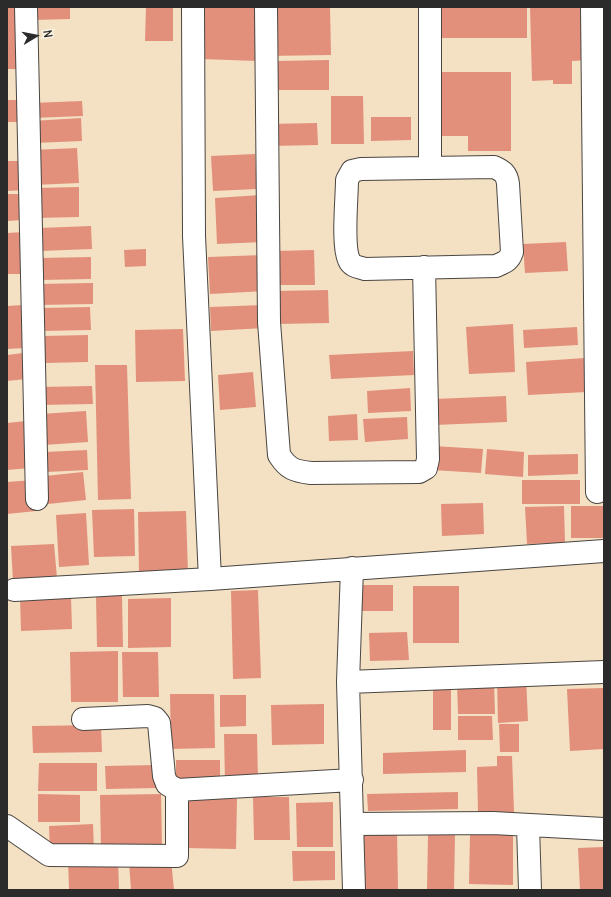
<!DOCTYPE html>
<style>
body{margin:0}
#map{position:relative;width:611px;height:897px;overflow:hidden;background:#f4e0c3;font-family:Delius,sans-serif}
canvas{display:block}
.frame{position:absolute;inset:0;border:8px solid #2b2b2b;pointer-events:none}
.north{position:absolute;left:16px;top:16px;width:40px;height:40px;-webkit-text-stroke:3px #fcf5e5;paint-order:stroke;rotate:80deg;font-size:11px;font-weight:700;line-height:16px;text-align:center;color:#2b2b2b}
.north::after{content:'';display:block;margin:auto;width:14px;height:18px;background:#2b2b2b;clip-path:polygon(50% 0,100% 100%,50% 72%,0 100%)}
</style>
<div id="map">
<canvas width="611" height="897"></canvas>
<div class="frame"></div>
<div class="north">N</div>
</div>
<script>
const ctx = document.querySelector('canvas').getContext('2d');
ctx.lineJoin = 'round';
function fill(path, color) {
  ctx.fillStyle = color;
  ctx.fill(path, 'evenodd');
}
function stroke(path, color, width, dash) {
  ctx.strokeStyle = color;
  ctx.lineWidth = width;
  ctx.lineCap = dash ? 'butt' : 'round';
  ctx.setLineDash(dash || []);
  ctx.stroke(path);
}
const building = new Path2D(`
 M7 7H25L26 69H7Z
 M33 7H70V19L34 20Z
 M146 7H173V41H145Z
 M204 7H259L257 61 202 59Z
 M267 7H330L331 55 268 56Z
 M440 7H527V38H440Z
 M530 7H588L589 60 572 61V84H553V80L532 81Z
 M329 60V90H277L275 61Z
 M435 72H511V151H468V136H435Z
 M331 96H363L364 144H331Z
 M7 100H20V122H7Z
 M82 101 83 116 33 118 32 103Z
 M371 117H411V140L371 141Z
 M81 118 82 141 34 143 32 121Z
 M317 123 318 145 270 146 269 124Z
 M77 148 79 183 34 185 32 150Z
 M255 154 257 189 213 191 211 156Z
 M7 161H24L26 190 7 191Z
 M79 187V217L36 218 35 188Z
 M7 194H22L23 220 7 221Z
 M261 195 263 242 217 244 215 198Z
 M91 226 92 249 40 251 39 228Z
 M24 232 26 274H7V233Z
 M566 242 568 271 525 273 523 244Z
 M146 249V266L125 267 124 250Z
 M314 250 315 285H276L275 251Z
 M263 255 266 291 210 294 208 257Z
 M91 257V279L41 280V258Z
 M93 283V304L38 305 37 284Z
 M328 290 329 323 276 324 275 291Z
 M23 305 25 348 7 349V306Z
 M263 305 265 328 211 331 210 307Z
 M90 307 91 330 42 331V308Z
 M513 324 515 372 469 374 466 327Z
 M577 327 578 345 524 348 523 330Z
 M183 329 185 381 136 382 135 330Z
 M88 335V362L45 363 44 336Z
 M413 351 414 375 331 379 329 355Z
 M23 353 26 379 7 381V355Z
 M585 358 587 392 528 395 526 362Z
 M95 365H127L131 499 98 500Z
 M253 372 256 407 220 410 218 375Z
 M92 386 93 404 40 405V387Z
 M410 388 411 411 368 413 367 391Z
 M506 396 507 422 435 425 434 399Z
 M86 411 88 442 43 445 41 414Z
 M357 414 358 440 329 441 328 416Z
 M407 417 408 439 365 442 363 419Z
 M26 421 30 468 7 470V423Z
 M433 446 483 449 481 473 432 470Z
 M487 449 524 452 523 477 485 474Z
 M87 450 88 470 46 472 45 452Z
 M578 454V474L528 476V455Z
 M83 472 86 500 48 504 45 476Z
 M34 480 36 511 7 514V482Z
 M522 480H580V504H522Z
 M483 503 484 534 442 536 441 504Z
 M564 506 565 543 527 544 525 507Z
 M571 506H604V538H571Z
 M134 509 135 556 94 557 92 510Z
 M186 511 188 573 139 574 138 512Z
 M86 513 89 565 59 567 56 515Z
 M54 544 57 578 13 581 11 546Z
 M361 585H393V611H362Z
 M413 586H459V643H413Z
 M258 590 261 678 233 679 231 591Z
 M96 596H122L123 647H97Z
 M71 597 72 629 21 631 20 598Z
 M171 598V647L128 648V599Z
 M407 632 409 660 370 661 369 633Z
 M118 651V702H71L70 652Z
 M122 652H158L159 697H123Z
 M526 677 528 721 498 723 497 678Z
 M457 681H494L495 714H458Z
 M433 684H451V730H433Z
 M604 688V749L570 751 567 689Z
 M170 694H214L215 748 171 749Z
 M220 695H246V726L220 727Z
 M324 704V744L272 745 271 705Z
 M458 716H492L493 740H458Z
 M499 724H519V752H500Z
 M101 725 102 752 33 753 32 726Z
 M224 734H257L258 782 225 783Z
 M466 750V772L383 774V753Z
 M497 756H512L514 812 478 813 477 767 497 766Z
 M176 760H220V787H176Z
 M39 763H97V791H38Z
 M157 765V788L106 789 105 766Z
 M458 792V809L368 811 367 794Z
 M38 794 80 795V822H38Z
 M161 794 162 847 101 849 100 795Z
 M253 797H289L290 840H254Z
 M186 799H237L236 849 185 848Z
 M333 802V847H297L296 803Z
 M93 824 94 850 50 852 49 826Z
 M397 831 398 889 365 890 363 832Z
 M470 834H513V885L469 884Z
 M428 835H455L454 890H427Z
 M604 847V890H580L578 848Z
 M292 851H335V880L293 881Z
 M118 857 119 890H69L68 859Z
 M171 859 174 890H131L129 862Z`);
const minor = new Path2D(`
 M26 7 37 499
 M193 7 194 236 210 579 604 551
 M266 7 269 322 279 455C288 469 294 471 311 473L419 472 426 468 428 459 424 267
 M592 7 597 492
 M494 167C503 171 507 174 508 184L512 252C509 261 505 262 496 266L365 269C359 267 352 267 349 260 342 245 347 198 347 180L352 171 361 169Z
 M430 168V7
 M352 568 348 682 354 890
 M14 590 210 579
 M348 682 604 672
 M83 719 148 716 155 718 159 723 164 776 167 784 177 790
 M353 824 493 823 604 829
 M7 826 49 855 177 856V790L352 780
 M528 826 530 890`);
fill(building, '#e2907b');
stroke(minor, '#494642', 24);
stroke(minor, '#fff', 22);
</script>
